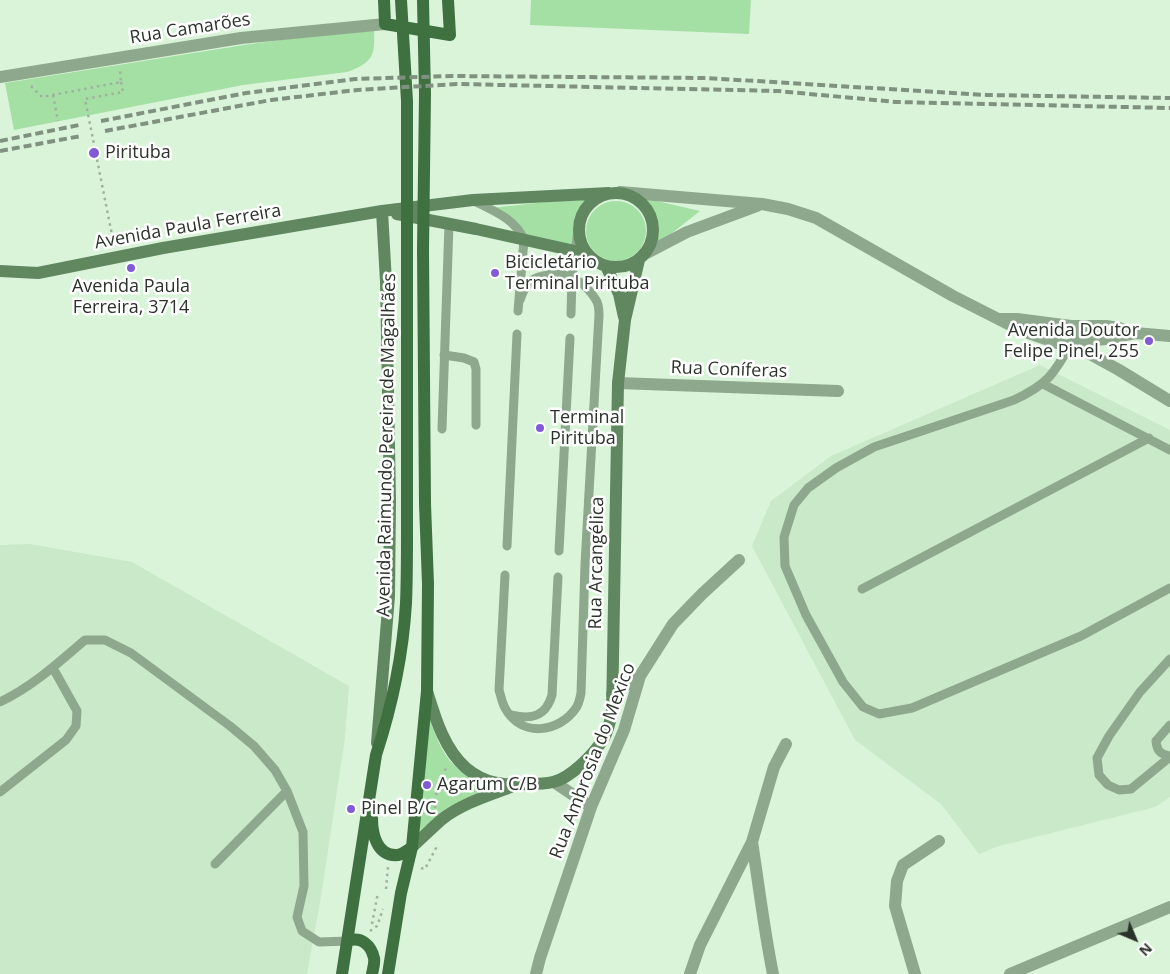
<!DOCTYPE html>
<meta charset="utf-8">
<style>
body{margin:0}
#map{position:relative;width:1170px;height:974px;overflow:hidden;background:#daf4da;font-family:"Open Sans",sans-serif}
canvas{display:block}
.north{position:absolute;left:1110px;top:914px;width:50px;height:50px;-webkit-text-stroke:4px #fff;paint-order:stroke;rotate:135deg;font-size:14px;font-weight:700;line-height:20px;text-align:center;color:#2a3329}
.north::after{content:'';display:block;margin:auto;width:18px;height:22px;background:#2a3329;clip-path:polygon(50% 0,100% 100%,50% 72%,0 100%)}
</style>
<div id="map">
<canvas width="1170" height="974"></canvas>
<div class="north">N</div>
</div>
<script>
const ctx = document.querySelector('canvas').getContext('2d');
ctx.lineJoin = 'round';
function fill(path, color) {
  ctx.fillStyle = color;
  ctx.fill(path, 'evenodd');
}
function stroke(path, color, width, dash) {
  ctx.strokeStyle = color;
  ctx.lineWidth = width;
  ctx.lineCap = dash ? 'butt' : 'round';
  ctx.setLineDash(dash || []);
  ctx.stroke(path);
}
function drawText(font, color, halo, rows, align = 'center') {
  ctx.font = font + ' "Open Sans",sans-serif';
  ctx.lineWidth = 5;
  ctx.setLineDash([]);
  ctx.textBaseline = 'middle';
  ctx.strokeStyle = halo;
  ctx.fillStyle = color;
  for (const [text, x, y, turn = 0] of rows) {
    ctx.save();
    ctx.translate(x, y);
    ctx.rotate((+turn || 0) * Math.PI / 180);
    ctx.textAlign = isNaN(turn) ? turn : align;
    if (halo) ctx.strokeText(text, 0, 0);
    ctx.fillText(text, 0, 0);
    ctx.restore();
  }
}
const built = new Path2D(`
 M1040 365 1170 430V797L1155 807 999 846 979 854 941 804 855 740 752 546 771 501 831 456Z
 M30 544 132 562 349 686 345 738 321 897 307 974H0V545Z`);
const green = new Path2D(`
 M531 0H751L749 34 530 25Z
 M374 27C375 54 375 62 347 72L243 85 14 130 5 83 244 45Z
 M594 197C575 209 575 227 573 248L525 237 490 208Z
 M640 197 700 211 653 248C658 227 660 210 640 197Z
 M586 231a30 30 0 1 1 60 0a30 30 0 1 1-60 0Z
 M429 716C435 735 443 758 460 770 471 777 484 782 496 788L480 792 459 802 419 834Z`);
const path = new Path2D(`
 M121 82 123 92 85 99 113 240 160 231V234
 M31 86 42 97 121 82 120 71
 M53 95 58 121
 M435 808 437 788 446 768
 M421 868 425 869 436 848 435 844
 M386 889 388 867
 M372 924 378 892
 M370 931 377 926 383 909`);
const service = new Path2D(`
 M474 201C492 210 516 219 524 240L518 311
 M571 314 572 277 578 230
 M1070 345C1053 376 1046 385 1014 400L874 447 836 468 808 488 794 505 784 537 785 566 806 615 843 682 863 707 879 714 912 708 1081 636 1170 588
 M444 355 464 358 474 362 476 369V425
 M1043 384 1170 450
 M442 429 449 224
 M507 546 517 334
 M559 551 570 338
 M505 575 499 690C501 696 502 703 505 708 521 738 559 733 576 708 579 704 580 698 581 693L585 564 599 315C599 310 599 304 596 300 585 281 564 269 543 276 538 277 532 279 529 283 524 288 522 294 520 300
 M862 589 1149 438
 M1170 659 1140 692 1109 736 1097 758 1099 775 1108 785 1119 790 1131 789 1170 757
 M0 702C32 687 58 663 85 640H105L131 653 230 726 254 746 275 770 287 791 303 832 304 886 297 917 302 931 319 942 348 941
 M512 715C532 720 546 716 552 695L558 577
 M1170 725 1156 741C1157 751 1160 754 1170 756
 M0 792 66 740 76 726 77 711 53 668
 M215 864 287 791`);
const minor = new Path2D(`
 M0 77 241 38 385 24
 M1072 344 1119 370 1170 401
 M618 383 838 391
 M612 694 640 676
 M554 782 591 807
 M752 842C759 886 764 930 773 974
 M536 974 540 958 591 807 624 730 640 676 673 624 702 594 739 560
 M690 974 700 945 752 842 774 767 786 744
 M915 974 895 906 897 881 903 865 939 841
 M1010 974 1170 907`);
const tertiary = new Path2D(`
 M620 192 762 204 788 209 816 218 953 296 1020 330 1066 346 1072 344C1077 338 1075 332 1071 326
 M643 255 687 232 757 206
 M1000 319H1017L1071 326H1106L1119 328 1135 333 1170 336
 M1073 342 1106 339 1135 333`);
const secondary = new Path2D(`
 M579 230a37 37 0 1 1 74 0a37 37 0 1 1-74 0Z
 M397 214 476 229 575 251 589 257
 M606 266 619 294 624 317
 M0 271 38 273 163 248 382 211 473 200 609 193
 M427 691C435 717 444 749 466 768 484 783 503 786 526 784 535 784 545 784 553 782 571 778 594 754 604 738 608 731 610 721 612 713L618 383 625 320 639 260
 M377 743 389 596 390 500 386 282 382 211
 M412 847C422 838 431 829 441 820 461 804 487 796 511 787`);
const primary = new Path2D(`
 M384 0 385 24 450 35 448 0
 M372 818C372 834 377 857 398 855 403 854 408 850 412 847
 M348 941C361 936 371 945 374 958 375 963 373 969 372 974
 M342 974 376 755C392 706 403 654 406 603 407 580 407 557 407 534V101L401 0
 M388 974 401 893 412 847 427 691 428 584 425 504 423 250 425 94 423 0`);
const rail = new Path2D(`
 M101 121 246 93 355 79 452 76 706 78 987 95 1170 98
 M105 131 271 100 357 90 457 84 778 91 896 102 1170 108
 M0 141 79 125
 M0 151 81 136`);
const markers = [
 [94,153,6,"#815bd5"],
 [131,268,5,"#815bd5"],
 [495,273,5,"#815bd5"],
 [1149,341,5,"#815bd5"],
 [540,428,5,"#815bd5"],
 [427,785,5,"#815bd5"],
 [351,809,5,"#815bd5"]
];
const streetNames = [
 ["Rua Camarões",190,29,-9],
 ["Avenida Paula Ferreira",188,227,-10],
 ["Rua Coníferas",729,370,2],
 ["Avenida Raimundo Pereira de Magalhães",387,445,-89],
 ["Rua Arcangélica",597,563,-89],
 ["Rua Ambrosia do Mexico",593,761,-69]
];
const poiNames = [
 ["Pirituba",105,153],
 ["Bicicletário",505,263],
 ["Terminal Pirituba",505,284],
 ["Avenida Paula",131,287,"center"],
 ["Ferreira, 3714",131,308,"center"],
 ["Avenida Doutor",1139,331,"right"],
 ["Felipe Pinel, 255",1139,352,"right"],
 ["Terminal",550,418],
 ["Pirituba",550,439],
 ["Agarum C/B",437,785],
 ["Pinel B/C",361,809]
];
fill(built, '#cae9c9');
fill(green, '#a4dfa3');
stroke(path, '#9eb29e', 2.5, [2.5, 4]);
stroke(service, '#8ea88d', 9);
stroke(minor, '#8ea88d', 12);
stroke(tertiary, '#8ea88d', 12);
stroke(secondary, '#608760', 12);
stroke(primary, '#3f703f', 12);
stroke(rail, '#809180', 4, [8, 4]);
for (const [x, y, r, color] of markers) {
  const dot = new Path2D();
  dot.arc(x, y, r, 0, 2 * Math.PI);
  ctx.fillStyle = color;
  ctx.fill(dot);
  stroke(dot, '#fff', 2);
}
drawText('18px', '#2a3329', '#fff', streetNames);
drawText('18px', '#2a3329', '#fff', poiNames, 'left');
</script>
